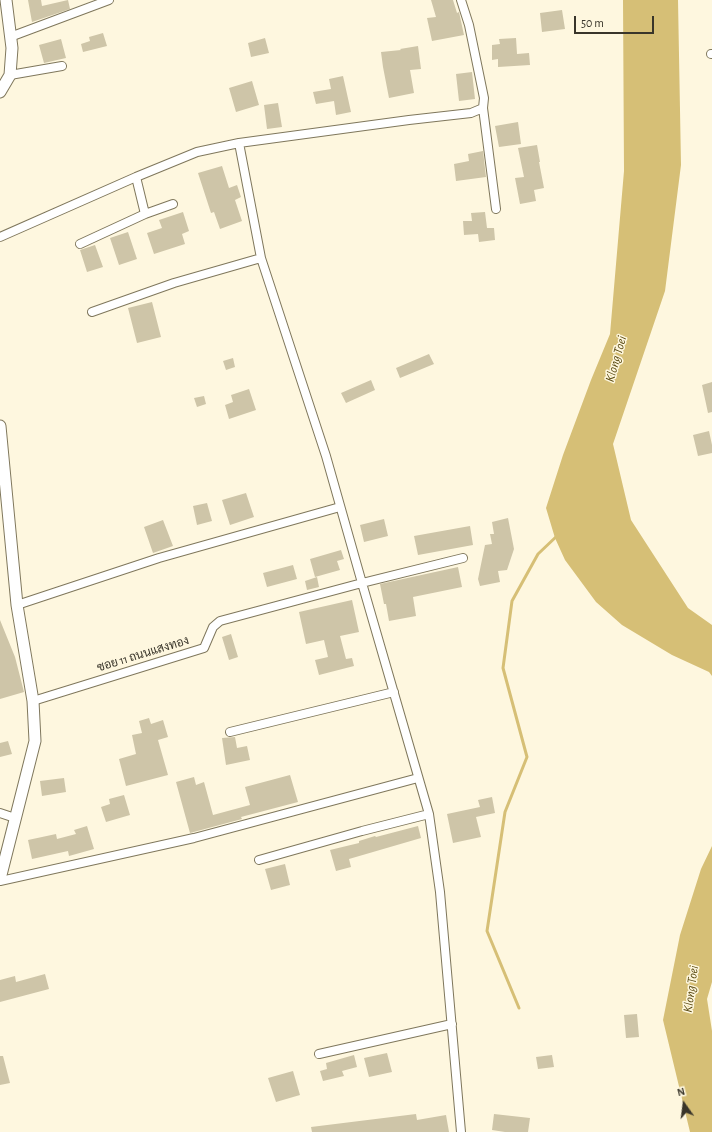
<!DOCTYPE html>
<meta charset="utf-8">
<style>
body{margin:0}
#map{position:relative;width:712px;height:1132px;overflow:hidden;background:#fef7df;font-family:"Alegreya Sans",sans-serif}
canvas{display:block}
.north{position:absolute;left:664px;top:1084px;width:40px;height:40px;-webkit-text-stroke:3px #fef7df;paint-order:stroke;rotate:346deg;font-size:11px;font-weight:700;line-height:16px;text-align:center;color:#39352a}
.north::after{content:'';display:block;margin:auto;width:14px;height:18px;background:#39352a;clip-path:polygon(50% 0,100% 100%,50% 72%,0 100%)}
.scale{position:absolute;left:574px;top:16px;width:80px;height:18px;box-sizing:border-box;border:2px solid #39352a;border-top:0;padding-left:5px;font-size:12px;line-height:14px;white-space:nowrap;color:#39352a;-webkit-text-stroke:3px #fef7df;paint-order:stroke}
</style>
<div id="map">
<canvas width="712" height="1132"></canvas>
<div class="north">N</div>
<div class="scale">50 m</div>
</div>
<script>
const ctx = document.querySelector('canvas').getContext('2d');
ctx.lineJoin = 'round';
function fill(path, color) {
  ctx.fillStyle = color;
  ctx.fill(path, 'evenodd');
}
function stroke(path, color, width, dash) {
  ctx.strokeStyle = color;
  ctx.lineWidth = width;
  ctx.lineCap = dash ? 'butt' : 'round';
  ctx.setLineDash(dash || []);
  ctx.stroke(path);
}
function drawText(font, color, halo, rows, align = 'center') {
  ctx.font = font + ' "Alegreya Sans",Sarabun,sans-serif';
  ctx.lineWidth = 3;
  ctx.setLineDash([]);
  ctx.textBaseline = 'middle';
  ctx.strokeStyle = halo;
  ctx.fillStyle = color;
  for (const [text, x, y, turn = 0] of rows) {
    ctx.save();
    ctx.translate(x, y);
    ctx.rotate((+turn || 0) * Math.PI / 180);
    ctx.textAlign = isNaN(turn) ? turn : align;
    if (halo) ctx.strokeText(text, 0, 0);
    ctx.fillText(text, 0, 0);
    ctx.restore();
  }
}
const water = new Path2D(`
 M623 0H678L681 165 665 291 613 444 631 520 688 608 712 625V676L709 672 672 655 622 625 596 602 565 560 555 538 546 508 563 455 591 380 610 334 624 171Z
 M712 846V982L707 999 712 1031V1132H690L663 1020 680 935 701 869Z`);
const stream = new Path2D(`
 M519 1008 487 931 505 812 527 757 503 668 512 601 538 554 558 535`);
const building = new Path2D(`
 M28 0H41L42 6 68 0 70 9 32 22Z
 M431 0H453L457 13 459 12 464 35 432 41 427 18 436 17Z
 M562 10 565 29 542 32 540 13Z
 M103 33 107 46 83 52 81 44 90 41 89 37Z
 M265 38 269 53 251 57 248 43Z
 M516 38 517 54 529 53 530 65 498 67V59L492 60V45L500 44 499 39Z
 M61 39 66 58 44 63 39 45Z
 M418 46 421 69 410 70 414 93 389 98 383 67 381 52 401 50 400 49Z
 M472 72 475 99 459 101 456 74Z
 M343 76 351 112 336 115 334 101 316 104 313 92 331 89 329 79Z
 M252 81 259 105 236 112 229 88Z
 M278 103 282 127 267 129 264 105Z
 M518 122 521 144 499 147 495 126Z
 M537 145 540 162H539L544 188 534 190 536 201 520 204 515 178 524 177 518 148Z
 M483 151 486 177 456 181 454 164 469 161 468 154Z
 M222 166 229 188 237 185 241 197 235 200 242 221 220 229 214 212 211 213 198 173Z
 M183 212 189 231 182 234 185 244 154 254 147 233 162 228 159 220Z
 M485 212 487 228H494L495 240 479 242 478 234 464 235 463 221H472L471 213Z
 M128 232 137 259 119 265 110 238Z
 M95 245 103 267 87 272 80 250Z
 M152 302 161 337 137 343 128 308Z
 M429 354 434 364 400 378 396 368Z
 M233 358 235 367 226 370 223 361Z
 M371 380 375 390 346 403 341 393Z
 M712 382V412L708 413 702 385Z
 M249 389 256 410 229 419 225 405 233 402 231 395Z
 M204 396 206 404 197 407 194 398Z
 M709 431 712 445V453L698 456 693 435Z
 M246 493 254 517 230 525 222 500Z
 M207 503 212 521 197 525 193 506Z
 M508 518 514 549 507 570 498 571 500 582 480 586 478 579 485 545 492 544 490 534H494L492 522Z
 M384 519 388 536 364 542 360 525Z
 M163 520 173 546 153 553 144 527Z
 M470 526 473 545 418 555 414 536Z
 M341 550 344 559 337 561 340 570 315 577 310 559Z
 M293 565 297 579 267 587 263 573Z
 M458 567 462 587 413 597 416 616 389 621 386 604H384L380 584Z
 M317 577 319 587 307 590 305 581Z
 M352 600 359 632 340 636 346 659 352 658 354 666 319 675 315 660 328 657 324 640 306 644 299 612Z
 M0 620 15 657 24 692 0 699Z
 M231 634 238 657 229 660 222 637Z
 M149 718 151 724 163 720 168 737 158 740 168 775 126 786 119 759 136 754 132 735 142 733 139 721Z
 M235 737 237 748 247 746 250 760 226 765 222 738Z
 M8 741 12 754 0 757V743Z
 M290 775 298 802 241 817 242 819 190 833 176 782 194 777 196 785 204 782 213 815 250 805 245 787Z
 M64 778 66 792 42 796 40 781Z
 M124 795 130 815 106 822 101 807 110 804 109 799Z
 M492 797 495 813 476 817 481 837 453 843 447 814 480 807 478 800Z
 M87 826 94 849 69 856 68 851 32 859 28 840 56 834 57 839 76 834 74 830Z
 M418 826 421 838 349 859 351 867 336 871 330 850 359 843V841L375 836 376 837Z
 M285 864 290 885 271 890 265 869Z
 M45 974 49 989 0 1002V980L15 976 16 982Z
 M637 1014 639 1037 626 1038 624 1015Z
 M387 1053 392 1072 369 1077 364 1058Z
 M354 1055 357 1067 342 1071 344 1076 323 1081 320 1071 327 1069 326 1063Z
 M552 1055 554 1067 538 1069 536 1057Z
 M0 1056H3L10 1083 0 1085Z
 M293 1071 300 1095 276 1102 268 1078Z
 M416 1114 417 1120 446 1115 449 1132H312L311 1127Z
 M494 1114 530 1118 528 1132H505L492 1130Z`);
const minor = new Path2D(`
 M10 37 109 0
 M711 54H712
 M10 75 62 66
 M483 108 496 209
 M239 143 261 258 326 456 362 583 429 814 440 892 461 1132
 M136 177 145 214
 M0 237 136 177 197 152 239 143 409 120 471 113 483 108 484 98 469 25 461 0
 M80 244 145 214 173 204
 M92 312 174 283 261 258
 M17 605 159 558 340 507
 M33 701 204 648 213 627 220 621 362 583 463 558
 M230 732 394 692
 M0 813 15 818
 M259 860 362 831 429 814
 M0 881 194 838 418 778
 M319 1054 452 1024`);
const tertiary = new Path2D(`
 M0 92 10 75 12 48 6 0
 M0 426 17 605 33 701 35 741 0 879`);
const streetNames = [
 ["ซอย 11 ถนนแสงทอง",143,654,-17]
];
const waterNames = [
 ["Klong Toei",616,359,-74],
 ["Klong Toei",691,989,-82]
];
fill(water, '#d6bf76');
stroke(stream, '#d6bf76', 3);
fill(building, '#cec5a8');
stroke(minor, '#7f775c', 10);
stroke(tertiary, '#7f775c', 13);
stroke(minor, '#fff', 8);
stroke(tertiary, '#fff', 11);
drawText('12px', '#39352a', '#fef7df', streetNames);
drawText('italic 13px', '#594910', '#fef7df', waterNames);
</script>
